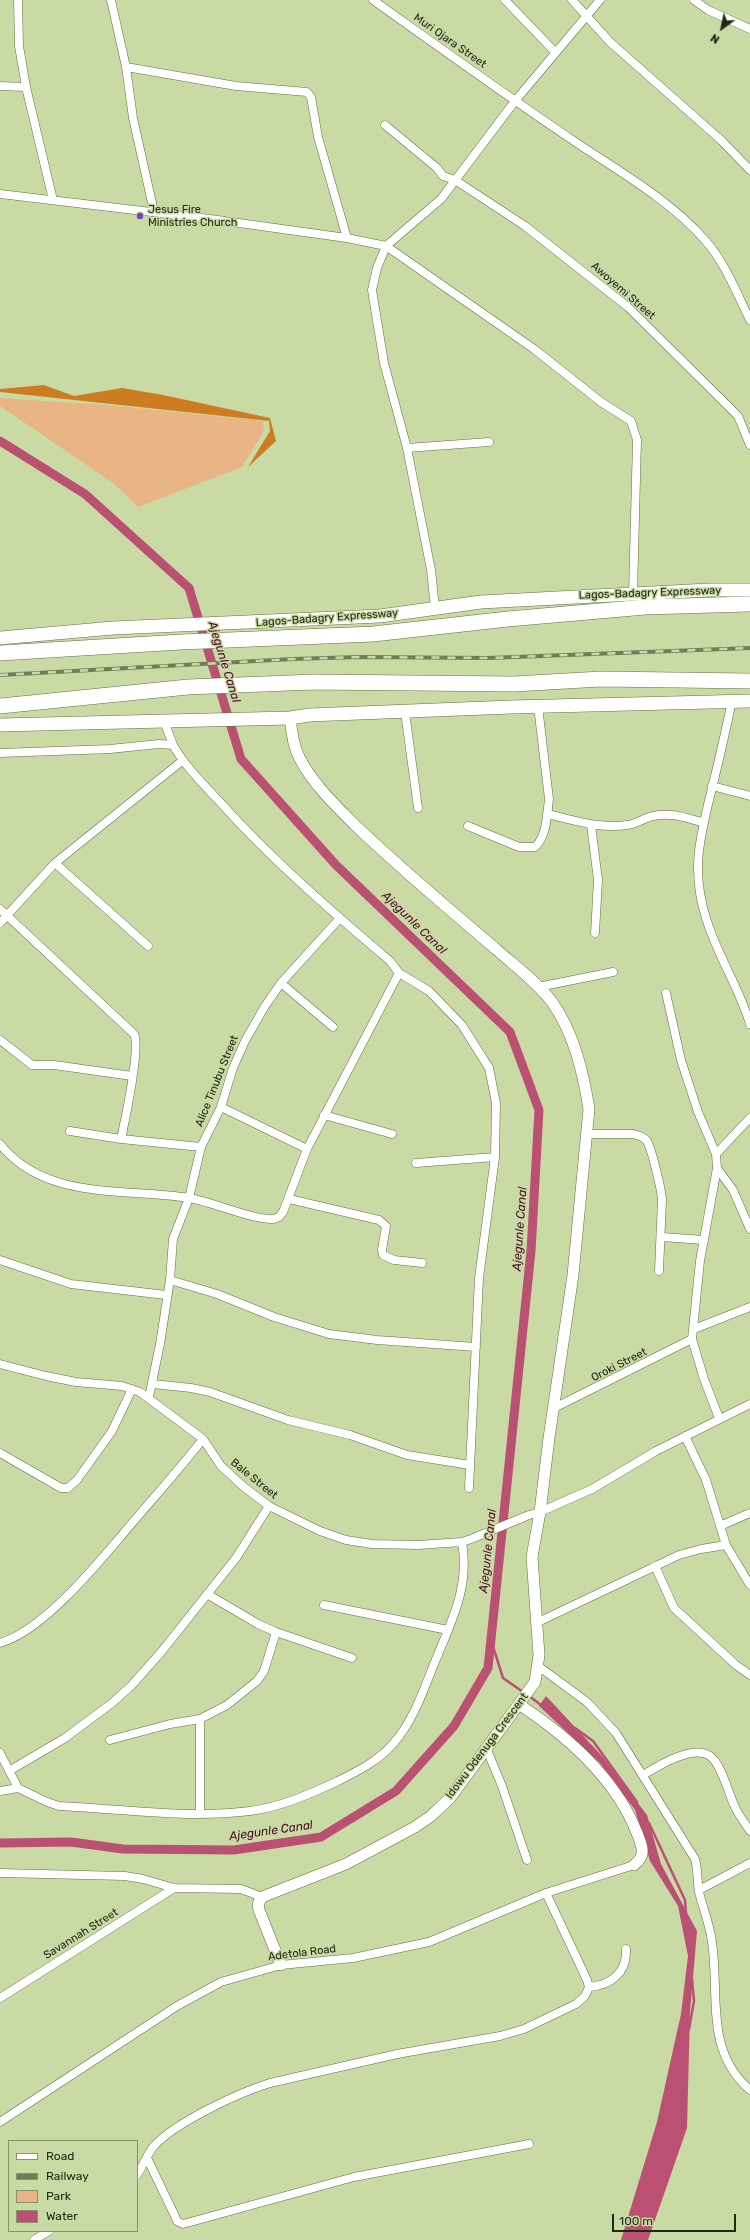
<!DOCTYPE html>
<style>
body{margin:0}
#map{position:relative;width:750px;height:2240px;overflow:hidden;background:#c9daa5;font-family:Rubik,sans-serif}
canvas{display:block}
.legend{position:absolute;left:8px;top:2140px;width:130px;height:92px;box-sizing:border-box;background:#c9daa5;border:1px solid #86936b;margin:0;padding:5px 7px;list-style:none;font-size:12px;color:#212813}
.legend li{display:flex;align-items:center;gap:8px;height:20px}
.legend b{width:20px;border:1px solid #86936b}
.north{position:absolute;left:702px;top:8px;width:40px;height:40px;-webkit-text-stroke:3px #c9daa5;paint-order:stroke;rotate:213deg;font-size:11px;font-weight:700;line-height:16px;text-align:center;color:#212813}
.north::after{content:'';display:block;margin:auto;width:14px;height:18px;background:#212813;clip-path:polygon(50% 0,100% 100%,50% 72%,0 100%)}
.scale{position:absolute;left:612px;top:2214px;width:124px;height:18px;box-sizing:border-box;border:2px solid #212813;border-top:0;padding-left:5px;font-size:12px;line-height:14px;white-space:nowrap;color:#212813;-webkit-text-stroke:3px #c9daa5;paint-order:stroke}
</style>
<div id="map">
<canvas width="750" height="2240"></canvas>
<ul class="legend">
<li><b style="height:5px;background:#fff"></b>Road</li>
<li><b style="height:5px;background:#717d59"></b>Railway</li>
<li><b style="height:11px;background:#eab585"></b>Park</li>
<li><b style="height:11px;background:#bb5172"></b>Water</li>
</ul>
<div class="north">N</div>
<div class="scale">100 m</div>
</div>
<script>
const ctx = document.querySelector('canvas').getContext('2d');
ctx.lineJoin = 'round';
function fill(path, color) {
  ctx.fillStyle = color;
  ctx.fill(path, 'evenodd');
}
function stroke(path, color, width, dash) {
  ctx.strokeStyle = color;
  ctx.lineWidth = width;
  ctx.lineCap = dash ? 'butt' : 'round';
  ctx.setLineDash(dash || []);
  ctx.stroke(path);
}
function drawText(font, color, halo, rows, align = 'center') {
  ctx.font = font + ' Rubik,sans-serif';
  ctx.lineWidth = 3;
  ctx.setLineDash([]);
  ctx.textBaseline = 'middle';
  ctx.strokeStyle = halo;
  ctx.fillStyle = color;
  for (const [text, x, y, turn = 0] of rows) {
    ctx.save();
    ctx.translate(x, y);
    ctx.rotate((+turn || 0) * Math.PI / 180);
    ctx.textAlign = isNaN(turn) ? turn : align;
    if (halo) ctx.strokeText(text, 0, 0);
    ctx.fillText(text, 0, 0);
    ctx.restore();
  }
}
const green = new Path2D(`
 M0 398 107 405 263 421 264 431 242 467 138 507 113 483 0 406Z`);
const forest = new Path2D(`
 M44 385 74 396 122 388 163 395 270 418 276 441 248 467 270 431 269 421 0 392V389Z`);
const water = new Path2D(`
 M546 1696 602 1756 647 1815 661 1864 697 1931 690 2012 687 2128 648 2240H621L657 2122 681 2014 688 1956 678 1906 650 1861 635 1810 599 1762 539 1706Z`);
const stream = new Path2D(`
 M491 1640 503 1678 523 1692
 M529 1696 541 1705
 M575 1728 593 1741 637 1802
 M649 1823 685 1900 686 1914
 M689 2029 694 2001 692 1979`);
const canal = new Path2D(`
 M0 441 85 494 189 588 241 759 336 865 510 1032 539 1110 531 1251 488 1668 454 1726 396 1791 321 1837 234 1850 123 1849 71 1842 0 1843`);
const minor = new Path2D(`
 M18 0 19 46 26 87 53 200
 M111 0 126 67 133 118 154 212
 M373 0C439 47 504 94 571 139 615 169 669 199 704 239 725 262 736 292 750 320
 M505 0 555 52
 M572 0 610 42 722 141 750 170
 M694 0 708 10 750 29
 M126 67 236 86 307 92 311 97 318 137 347 238
 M0 86 26 87
 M385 125 437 168 443 176 455 180 525 226 628 307 738 416 750 445
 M0 194 210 219 347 238 386 246 534 349 601 402 631 421 637 440 633 594
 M407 448 489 442
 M435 608 431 570 407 448 384 363 372 290 377 268 386 246 441 199 515 101 600 0
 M732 701C726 729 720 756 713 784 701 834 690 867 706 918 717 955 739 987 750 1024
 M405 712 418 808
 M164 721 173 745
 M0 753 110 749 159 744 173 745C185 766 202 783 219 801 271 859 331 911 390 961L399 973 429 991 462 1025 489 1068 496 1103 495 1157 479 1278 469 1488
 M712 786 750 796
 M547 814C573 820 600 829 627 825 636 824 644 818 653 816 671 812 686 818 702 822
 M591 825 598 880 595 933
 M468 826 519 847H535C547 836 547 814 549 799L538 706
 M55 863 148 946
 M0 909 134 1034C141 1048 125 1120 121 1139
 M0 923 55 863 182 761
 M281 983 333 1027
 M538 987 613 972
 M666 993 681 1060 698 1112 716 1154 717 1168 733 1190 750 1229
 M0 1040 32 1065H54L132 1076
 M221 1107 307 1149
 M324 1115 392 1134
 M70 1131 121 1139 201 1147
 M588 1134H633C638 1135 644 1137 647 1141 652 1150 661 1188 662 1199L659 1271
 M0 1144C45 1201 125 1188 189 1198 213 1202 252 1220 274 1219L279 1217 283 1212 307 1149 399 973
 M716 1154 750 1118
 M416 1163 495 1157
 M717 1168 700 1261 692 1339 704 1379 719 1418
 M289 1199 379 1220 386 1226 382 1250 383 1255 394 1260 422 1263
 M662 1237 704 1240
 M0 1260 71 1284 166 1295
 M170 1280 217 1294 274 1317 329 1334 377 1340 476 1347
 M694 1329 750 1307
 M0 1364 46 1376 76 1382 122 1386 140 1392 203 1439 221 1466 244 1487 269 1506 320 1531 346 1540 372 1544 418 1545 462 1542 471 1539 529 1515 540 1512 592 1489 656 1451 750 1404
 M153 1384 191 1388 210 1392 288 1420 350 1435 407 1455 470 1465
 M149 1397 160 1344 170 1280 173 1239 189 1198 201 1147 221 1107 233 1068 245 1041 265 1006 281 983 340 918
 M554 1408 692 1339
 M685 1436 706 1480 726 1545 750 1585
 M0 1453 61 1488H68L77 1480 112 1431 132 1389
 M720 1526 750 1513
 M655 1566 674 1608 736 1665 750 1675
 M207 1594 258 1624 276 1632 352 1658
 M324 1605 448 1630
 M536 1623 679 1555 701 1549 726 1545
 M0 1643C42 1631 94 1568 122 1535 149 1503 177 1472 203 1439
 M538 1666 587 1702 616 1733 695 1859C698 1870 697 1880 699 1892 703 1908 710 1925 712 1942 720 1995 704 2050 750 2090
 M110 1740 170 1724 200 1719 227 1705 257 1681 264 1671 276 1632
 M487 1750 502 1786 527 1860
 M0 1753 18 1788 47 1802 59 1806C122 1809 187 1819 250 1811 281 1807 310 1794 338 1781 358 1771 378 1761 393 1744 413 1721 423 1692 434 1664 451 1622 470 1588 462 1542
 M9 1771 65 1738 112 1703 131 1686 162 1651 236 1558 269 1506
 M643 1775C658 1766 693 1744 710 1756 721 1763 729 1795 735 1807 739 1816 745 1823 750 1831
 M0 1791 18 1788
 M200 1814V1719
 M0 1873 125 1876 143 1879 174 1888 241 1889 262 1897
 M699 1890 750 1863
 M589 1987C611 1985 627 1973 626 1949
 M0 1998 174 1888
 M0 2122 177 2006 221 1982 281 1965 353 1958 429 1942 546 1893 634 1865
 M147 2158 174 2214 177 2221 183 2224 354 2177 529 2144
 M137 2175C143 2166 147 2154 154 2146 176 2122 238 2093 270 2083L397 2054 500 2036 524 2029 576 2004 585 1996 589 1987 587 1980 546 1893
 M34 2240 49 2231`);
const tertiary = new Path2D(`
 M520 1705C567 1736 616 1779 637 1833 642 1846 647 1855 634 1865
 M281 1965 259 1910 258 1904 262 1897 346 1864 415 1827 431 1816 450 1798 535 1682 539 1655 532 1557 540 1512 549 1438 573 1275 589 1109C583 1072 574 1033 552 1002 537 982 515 966 497 950 449 909 401 869 356 826 336 806 313 784 300 759 293 746 292 732 290 718`);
const primary = new Path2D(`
 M0 638 113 628 380 616 481 602 709 590H750
 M0 725 290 718 309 715 511 707 750 701`);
const motorway = new Path2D(`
 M0 653 181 642 373 634 508 619 645 607 750 604
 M0 706 188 687 314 682 514 684 601 679 750 681`);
const rail = new Path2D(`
 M0 675 293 659 359 657 488 658 750 648`);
const markers = [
 [140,216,4,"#7a40b7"]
];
const streetNames = [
 ["Muri Ojara Street",450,41,35],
 ["Awoyemi Street",623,291,41],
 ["Lagos-Badagry Expressway",650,593,-2],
 ["Lagos-Badagry Expressway",327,618,-4],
 ["Alice Tinubu Street",217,1081,-68],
 ["Oroki Street",619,1365,-27],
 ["Bale Street",254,1479,39],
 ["Idowu Odenuga Crescent",487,1746,-53],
 ["Savannah Street",81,1934,-32],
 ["Adetola Road",302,1953,-7]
];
const poiNames = [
 ["Jesus Fire",148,210],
 ["Ministries Church",148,223]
];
const waterNames = [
 ["Ajegunle Canal",224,662,73],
 ["Ajegunle Canal",414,923,44],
 ["Ajegunle Canal",520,1229,-86],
 ["Ajegunle Canal",488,1551,-84],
 ["Ajegunle Canal",271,1831,-8]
];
fill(green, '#eab585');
fill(forest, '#ce7c21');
fill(water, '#bb5172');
stroke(stream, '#bb5172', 2.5);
stroke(canal, '#bb5172', 9);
stroke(minor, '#61703f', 9);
stroke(tertiary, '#61703f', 12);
stroke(primary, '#61703f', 14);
stroke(motorway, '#61703f', 16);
stroke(minor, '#fff', 8);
stroke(tertiary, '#fff', 11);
stroke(primary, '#fff', 13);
stroke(motorway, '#fff', 15);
stroke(rail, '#717d59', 4);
stroke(rail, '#c9daa5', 2.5, [8]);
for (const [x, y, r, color] of markers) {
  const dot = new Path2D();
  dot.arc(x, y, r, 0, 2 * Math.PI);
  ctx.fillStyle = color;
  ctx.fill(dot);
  stroke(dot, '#c9daa5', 1.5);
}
drawText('11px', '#212813', '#c9daa5', streetNames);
drawText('11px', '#212813', '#c9daa5', poiNames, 'left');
drawText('italic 12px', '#4f0925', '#c9daa5', waterNames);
</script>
